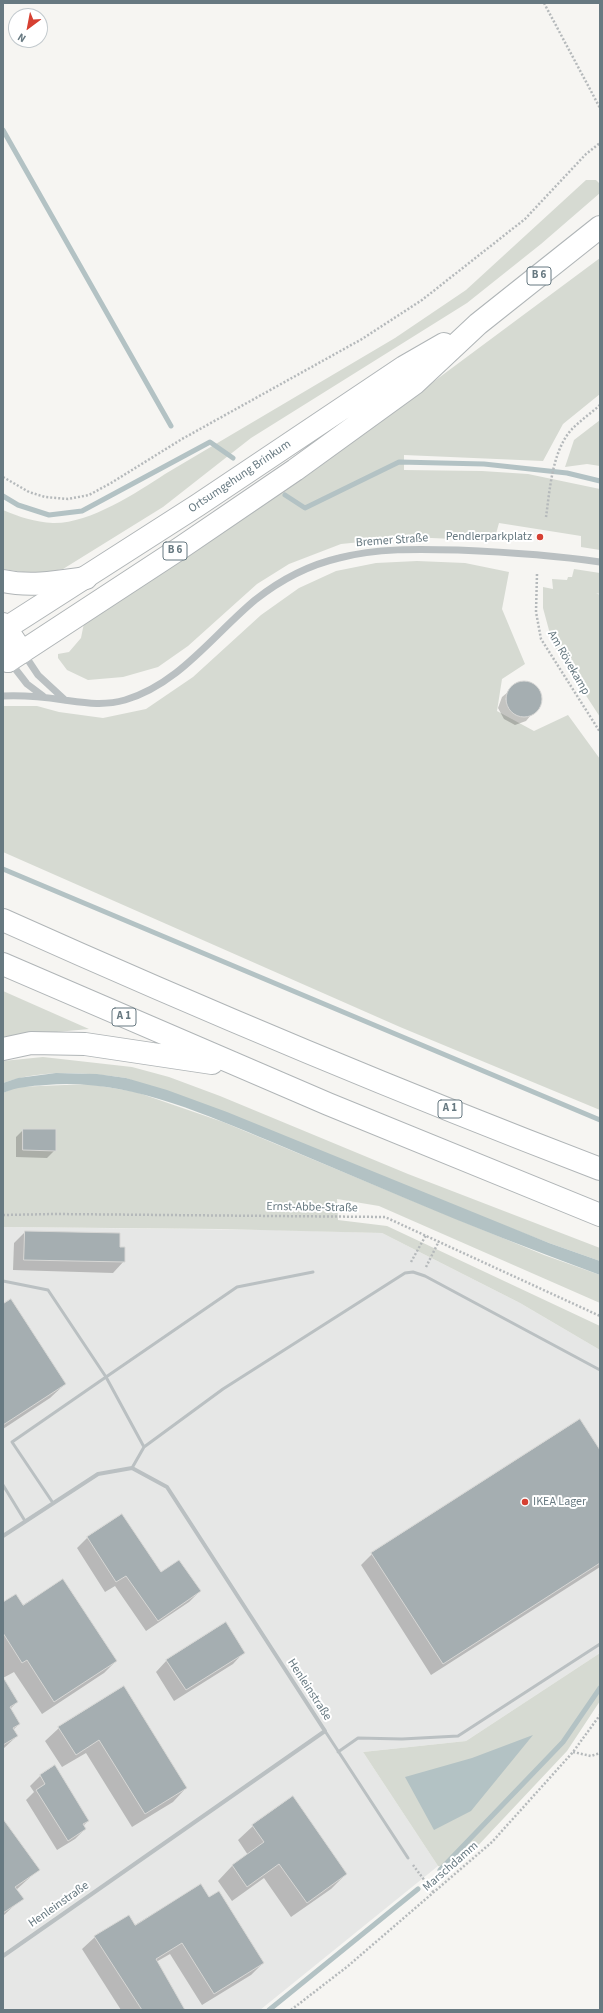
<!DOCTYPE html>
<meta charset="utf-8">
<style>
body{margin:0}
#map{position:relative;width:603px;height:2013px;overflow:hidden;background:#f6f5f2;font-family:"Source Sans 3",sans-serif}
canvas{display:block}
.frame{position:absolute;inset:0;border:4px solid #677981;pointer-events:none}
.north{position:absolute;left:8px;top:8px;width:40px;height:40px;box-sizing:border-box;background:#fff;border:1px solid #c2c9cd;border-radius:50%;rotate:212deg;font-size:11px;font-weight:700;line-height:16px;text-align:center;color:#677981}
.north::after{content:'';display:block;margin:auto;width:14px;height:18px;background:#d64032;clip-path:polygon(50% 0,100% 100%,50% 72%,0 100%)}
</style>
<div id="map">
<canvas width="603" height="2013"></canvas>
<div class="frame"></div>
<div class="north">N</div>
</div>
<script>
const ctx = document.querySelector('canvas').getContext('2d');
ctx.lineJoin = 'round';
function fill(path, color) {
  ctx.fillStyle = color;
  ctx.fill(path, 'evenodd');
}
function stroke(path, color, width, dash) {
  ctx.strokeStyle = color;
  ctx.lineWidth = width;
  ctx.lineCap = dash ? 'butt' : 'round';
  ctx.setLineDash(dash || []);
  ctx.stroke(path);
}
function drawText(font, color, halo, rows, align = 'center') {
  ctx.font = font + ' "Source Sans 3",sans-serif';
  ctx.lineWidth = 4;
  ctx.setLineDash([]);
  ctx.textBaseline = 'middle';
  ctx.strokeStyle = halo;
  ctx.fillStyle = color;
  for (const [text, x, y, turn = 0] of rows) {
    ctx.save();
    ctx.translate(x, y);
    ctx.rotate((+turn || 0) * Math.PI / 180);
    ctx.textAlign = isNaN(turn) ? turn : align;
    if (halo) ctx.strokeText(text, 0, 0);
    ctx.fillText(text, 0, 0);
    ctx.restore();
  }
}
const built = new Path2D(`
 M3 1227 277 1230 382 1233 520 1303 600 1350V1653L466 1741 363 1752 438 1866 260 2010H3Z`);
const green = new Path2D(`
 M586 180H596L600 184V193L541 244 467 303 251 438 163 507 63 569 36 574 3 569V510C19 517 35 522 53 523 89 524 136 493 165 474L395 338 466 290Z
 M600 258V394L563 424 543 461 404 455V470L482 471 528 474 600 489V550L581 547V536L499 523 494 541 411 537 341 544 289 564 257 584 188 646 158 667 123 677 88 680 67 670 58 658V654L69 652 81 638 84 623 308 475Z
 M600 420V466L587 464 565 467 574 440Z
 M417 561 465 563 509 572 502 609 525 664 502 679 497 711 534 731 568 715 600 759V1110L400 1027 3 852V706H37L59 712 103 718 146 709 193 677 261 615 299 588 336 571 376 563Z
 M574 569 600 573V594L596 593 600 595V717L553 645 543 608V587L553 589 552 579 567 580 568 577H572Z
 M3 991 89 1029 3 1037Z
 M43 1057 132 1067 169 1077 220 1096 408 1174 600 1248V1261L549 1243 126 1078C85 1072 43 1069 3 1083V1061Z
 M89 1084 136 1092 223 1122 408 1199 544 1255 600 1275V1303L379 1206 337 1199 338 1220 387 1226 600 1326V1350L520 1303 382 1233 220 1229 3 1227V1093L16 1087Z
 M600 1653V1701L567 1751 471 1853C461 1861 451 1869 438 1866L363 1752 466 1741Z`);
const water = new Path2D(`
 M56 1073 97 1074 126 1078 167 1090 227 1112 549 1243 600 1261V1275C535 1251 471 1226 407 1199 362 1180 317 1161 272 1142 201 1113 125 1078 46 1085 30 1086 17 1087 3 1093V1083L18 1078Z
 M533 1735 471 1811 434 1830 405 1777 472 1758Z`);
const shadow = new Path2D(`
 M520 682 532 683 540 691 541 703 526 721 515 725 504 719 498 708 502 697Z
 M23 1130 55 1150 47 1158 16 1157V1137Z
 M25 1232 118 1248 124 1261 113 1273 13 1270 14 1243Z
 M3 1306 65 1384 50 1398 3 1429Z
 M600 1451V1567L431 1675 361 1565 372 1554Z
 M87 1538 161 1574 200 1591 189 1602 146 1631 115 1586 105 1592 77 1548Z
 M3 1603 22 1607 116 1661 104 1673 42 1714 14 1672 3 1678Z
 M244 1652 233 1664 174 1701 156 1672 167 1660Z
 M3 1679 17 1702 10 1709 19 1724 13 1730 17 1736 3 1749Z
 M124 1688 186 1788 173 1802 132 1827 86 1753 62 1767 45 1741 59 1728Z
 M40 1776 88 1821 83 1826 85 1829 75 1839 57 1850 26 1800 34 1792 30 1786Z
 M3 1820 38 1870 16 1890 22 1898 3 1916Z
 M253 1826 346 1874 331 1889 291 1917 264 1878 232 1901 218 1881 232 1866 248 1855 238 1840Z
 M209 1898 263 1963 251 1975 202 2005 170 1954 156 1962 184 2010H121L82 1949 95 1937 129 1917 135 1926Z`);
const stream = new Path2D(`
 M3 130 171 426
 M285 495 305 508 399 462 484 464 567 473 600 481
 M3 496 18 505 49 515 82 511 210 442 233 458
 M3 869 600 1120
 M440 1870 563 1742 600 1688
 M269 2010 418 1889`);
const building = new Path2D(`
 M506 699a18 18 0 1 1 36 0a18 18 0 1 1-36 0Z
 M23 1129H56V1151L23 1150Z
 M25 1231 120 1233V1247H125V1262L24 1260Z
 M11 1299 66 1384 3 1425V1304Z
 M580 1419 600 1450V1563L443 1664 371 1553Z
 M122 1514 161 1572 179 1560 201 1591 158 1621 126 1576 116 1582 87 1537Z
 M63 1579 117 1661 54 1702 27 1660 22 1663 3 1633V1602L16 1594 23 1605Z
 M226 1622 245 1653 186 1690 166 1660Z
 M3 1677 18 1702 10 1707 20 1724 13 1728 18 1736 3 1745Z
 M124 1686 187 1788 145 1814 99 1740 76 1755 58 1727Z
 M55 1765 89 1821 83 1824 86 1829 68 1841 36 1790 45 1784 40 1775Z
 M293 1796 347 1874 307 1903 279 1864 247 1887 232 1865 264 1842 252 1825Z
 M3 1819 40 1870 15 1887 24 1899 3 1913Z
 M201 1884 209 1897 219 1891 264 1963 214 1994 182 1943 156 1959 185 2010H142L94 1936 129 1915 135 1925Z`);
const path = new Path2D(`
 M544 3 600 108
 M3 477 29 492 45 497 68 499 89 495 111 483 182 439 362 339 422 300 525 219 586 154 600 143
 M546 517C550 489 552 451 572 429 580 421 591 413 600 405
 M537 574 536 612 541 639 600 732
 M3 1215 55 1214 385 1217 600 1316
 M411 1262 426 1235
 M426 1267 439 1241
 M573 1752 591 1756 600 1753
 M413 1865 434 1893
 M291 2010 348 1966 492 1842 573 1752 600 1715`);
const service = new Path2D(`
 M3 1281 48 1290 106 1377 237 1287 313 1272
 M132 1468 144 1447 223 1389 405 1273 413 1272 425 1276 600 1370
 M3 1485 25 1521
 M53 1503 12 1442 106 1377 144 1447
 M325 1731 408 1858
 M338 1752 358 1738 402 1739 458 1736 600 1644`);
const minor = new Path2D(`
 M3 1536 98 1474 132 1468 167 1487 325 1731 3 1956`);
const tertiary = new Path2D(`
 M24 654 38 675 65 700
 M10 662 27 684 43 696
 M3 696C24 695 44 697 64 700 86 703 104 706 125 700 179 684 213 635 255 600 279 581 309 565 339 558 377 548 418 549 458 550 505 552 553 555 600 562`);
const trunk = new Path2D(`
 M3 630 198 505 404 367 444 344
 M8 661 179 549 295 470 415 383 478 324 600 227`);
const motorway = new Path2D(`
 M3 581C31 587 58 582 86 578
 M3 624 22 652
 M3 652 8 661
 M3 920C199 1008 399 1092 600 1169
 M3 964 328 1104 600 1215
 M3 1049 31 1043 85 1044 212 1063`);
const markers = [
 [540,537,4,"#d64032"],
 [525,1502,4,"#d64032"]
];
const shields = [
 [539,276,24],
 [175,551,24],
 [124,1017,24],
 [450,1109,24]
];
const shieldNames = [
 ["B 6",539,276],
 ["B 6",175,551],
 ["A 1",124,1017],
 ["A 1",450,1109]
];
const streetNames = [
 ["Ortsumgehung Brinkum",240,477,-34],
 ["Bremer Straße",392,541,-4],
 ["Am Rövekamp",568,663,60],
 ["Ernst-Abbe-Straße",312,1208,1],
 ["Henleinstraße",309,1690,57],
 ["Marschdamm",451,1867,-41],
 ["Henleinstraße",59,1905,-35]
];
const poiNames = [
 ["Pendlerparkplatz",532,537],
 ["IKEA Lager",533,1502,"left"]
];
fill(built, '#e6e7e6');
fill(green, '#d6dad2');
fill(water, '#b3c2c4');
fill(shadow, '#0003');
stroke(stream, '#b3c2c4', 5);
fill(building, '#a5aeb1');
stroke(building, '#d7d7d5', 1);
stroke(trunk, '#b0b5b7', 24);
stroke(motorway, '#b0b5b7', 24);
stroke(path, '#b5b9bb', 2.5, [2, 2]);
stroke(service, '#bac0c2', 3);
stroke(minor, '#bac0c2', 4);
stroke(tertiary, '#bac0c2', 7);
stroke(trunk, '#fff', 22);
stroke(motorway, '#fff', 22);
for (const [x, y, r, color] of markers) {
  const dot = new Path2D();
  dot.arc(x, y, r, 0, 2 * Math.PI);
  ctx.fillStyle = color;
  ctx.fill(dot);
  stroke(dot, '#fff', 1.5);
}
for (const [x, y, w] of shields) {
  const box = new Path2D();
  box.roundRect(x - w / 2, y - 9, w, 18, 3);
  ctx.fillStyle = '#fff';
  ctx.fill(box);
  stroke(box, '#677981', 1);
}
drawText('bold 11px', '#677981', null, shieldNames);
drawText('12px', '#677981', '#fff', streetNames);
drawText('12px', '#677981', '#fff', poiNames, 'right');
</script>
